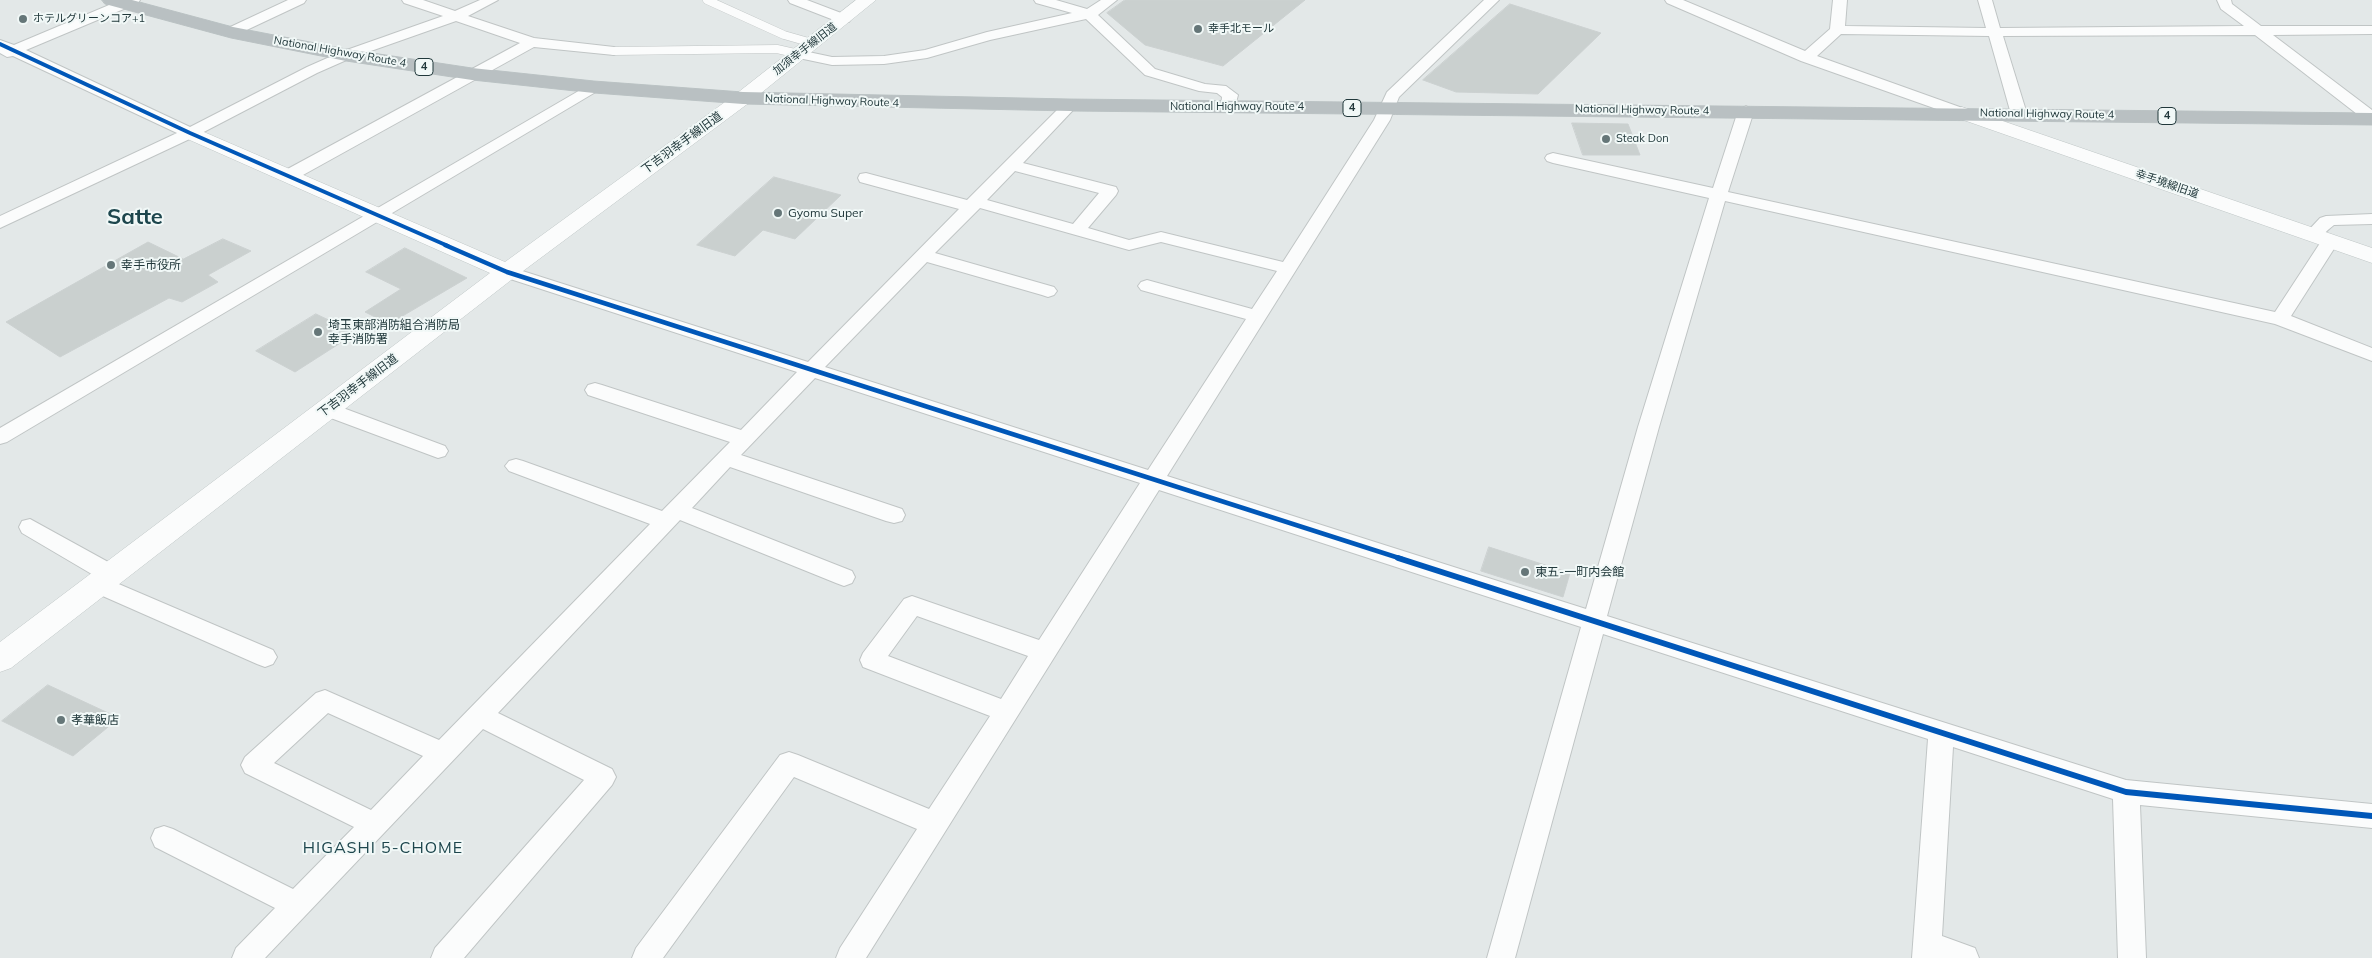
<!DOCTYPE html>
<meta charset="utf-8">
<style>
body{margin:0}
canvas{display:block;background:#e3e8e8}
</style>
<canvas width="2372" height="958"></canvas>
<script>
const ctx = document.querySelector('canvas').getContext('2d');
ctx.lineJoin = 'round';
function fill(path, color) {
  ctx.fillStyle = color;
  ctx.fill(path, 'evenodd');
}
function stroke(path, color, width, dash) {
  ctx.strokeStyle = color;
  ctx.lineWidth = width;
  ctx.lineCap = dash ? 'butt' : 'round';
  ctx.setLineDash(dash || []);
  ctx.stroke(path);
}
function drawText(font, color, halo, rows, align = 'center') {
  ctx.font = font + ' Mulish,"Noto Sans JP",sans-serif';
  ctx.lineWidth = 4;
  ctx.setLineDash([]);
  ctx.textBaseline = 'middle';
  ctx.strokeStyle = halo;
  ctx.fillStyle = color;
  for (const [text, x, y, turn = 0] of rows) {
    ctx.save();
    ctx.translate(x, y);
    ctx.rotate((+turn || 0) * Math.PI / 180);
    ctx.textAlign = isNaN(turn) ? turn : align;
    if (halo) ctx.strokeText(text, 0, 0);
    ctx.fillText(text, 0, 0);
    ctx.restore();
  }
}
const building = new Path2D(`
 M1125 0H1305L1223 66 1145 45 1107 13Z
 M1510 4 1601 33 1538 94 1456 92 1423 80Z
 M1572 123 1628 124 1640 155H1583Z
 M774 177 841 195 795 239 763 230 735 256 697 245Z
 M223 239 251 251 208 275 218 282 182 302 169 298 60 357 6 322 148 242 183 259Z
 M405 248 467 278 389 324 365 312 401 289 366 272Z
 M316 314 356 333 295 372 256 351Z
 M1489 547 1570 573 1563 597 1481 571Z
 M48 685 119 718 73 756 2 721Z`);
const lane = new Path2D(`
 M707 0 784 35 812 43
 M614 51 777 49 799 54`);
const street = new Path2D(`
 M121 0H140L138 3 26 50 190 127 307 67 341 52 443 16 404 3 402 0H423L455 11 480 0H498L468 16 534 38 614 47 621 51 614 55 534 47 294 180H282L280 176 282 172 520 43 456 21 351 58 317 73 196 136 0 228V216L177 133 13 56 7 57 0 53V40L14 45Z
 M288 0H306L304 3 236 35H226L224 32 226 29Z
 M788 0H807L849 16 851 19 849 22H839L790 3Z
 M1034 0H1056L1087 9 1101 0H1117L1098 15 1155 69 1205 84 1226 86 1238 95 1234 110H1224L1221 107 1222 97 1217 93 1199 91 1145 75 1086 19 990 40 927 58 884 64 832 65 794 57 792 54 799 50 832 57 884 56 925 50 987 32 1072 13 1036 3Z
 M1484 0H1499L1399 97 1390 120 1167 476 1586 609 1638 427 1709 198 1553 163 1547 161 1545 158 1547 155 1553 153 1713 188 1738 111 1746 106 1754 111 1728 192 2275 312 2324 237H2336L2339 241 2291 316 2372 348V361L2275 324 1725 201 1659 427 1607 616 2126 780 2372 804V828L2140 805 2146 958H2118L2113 799 1953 747 1942 936 1975 948 1979 958H1912L1928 739 1603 634 1515 958H1487L1581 627 1159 490 866 958H836L840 948 917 829 794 777 663 958H632L636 948 780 755 789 752 798 755 929 809 990 716 863 667 860 660 863 653 904 599 912 596 1039 640 1140 483 815 378 741 455 902 509 905 515 902 521 894 523 886 521 730 467 692 508 852 571 855 577 852 583 844 586 836 583 680 520 498 713 612 769 616 777 612 785 464 958H431L435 948 584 780 483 729 265 958H232L236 948 275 908 155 847 151 838 155 829 164 826 173 829 293 889 354 827 245 773 241 765 245 757 316 693 325 690 439 740 650 524 509 471 505 466 509 461 516 459 523 461 662 511 730 442 588 395 585 390 588 385 595 383 602 385 741 430 797 372 501 276 498 272 501 268H513L808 362 959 209 860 182 858 178 860 174 866 173 967 200 1065 102 1070 100 1078 105 1075 108 1023 163 1116 187 1118 191 1116 195 1088 228 1129 240 1161 232 1283 262 1374 120 1387 92ZM1015 171 1099 193 1073 224 987 200ZM980 208 1129 250 1161 242 1277 271 1252 309 1147 280 1141 282 1138 286 1141 290 1246 319 1148 470 825 367 927 262 1042 295 1048 297 1054 295 1057 291 1054 287 935 253ZM917 616 1028 656 1001 699 888 656ZM328 713 423 756 371 810 274 763Z
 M1665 0H1683L1805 51 1830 29 1833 0H1847L1845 26 1986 28 1978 0H1992L2000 28 2244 26 2221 9 2217 0H2231L2232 4 2261 26H2372V34L2273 35 2372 110V123L2366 121 2255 35 2003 36 2027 114 2025 117H2013L2011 114 1989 36 1841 34 1817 56 1968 110 1970 113 1962 118 1801 61 1667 3Z
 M594 82 599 84 602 87 599 90 7 442 0 444V428Z
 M2372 214V224L2334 225C2324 232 2320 242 2307 239L2304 235 2320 218 2326 216Z
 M327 402 445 446 448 451 445 456 438 458 320 414 317 409 320 404Z
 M30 519 119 568 122 574 119 580 114 582 273 650 277 657 273 664 265 667 257 664 89 590 86 584 89 578 95 576 22 533 19 527 22 521Z`);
const secondary = new Path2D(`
 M856 0H876L750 102 515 277 11 668 0 672V642L490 273 183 137 180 133 183 129 190 127 197 129 505 262 736 94Z
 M1962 107 2372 248V263L1955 117 1952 113 1955 109Z`);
const highway = new Path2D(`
 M102 0H132L233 27 346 49 472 68 594 81 743 92 1070 99 2372 113V125L1070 111 743 104 594 93 472 80 346 61 231 38 105 4Z`);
const cyclewayFar2 = new Path2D(`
 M0 44 190 133 448 246`);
const cyclewayFar1 = new Path2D(`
 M445 245 507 272 1402 559`);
const cycleway = new Path2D(`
 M1398 558 2126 792 2372 816`);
const markers = [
 [23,19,5,"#657678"],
 [1198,29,5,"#657678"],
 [1606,139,5,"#657678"],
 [778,213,5,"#657678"],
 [111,265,5,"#657678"],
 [318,332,5,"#657678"],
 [1525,572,5,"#657678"],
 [61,720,5,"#657678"]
];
const farPoinames = [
 ["ホテルグリーンコア+1",33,19],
 ["幸手北モール",1208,29],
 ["Steak Don",1616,139]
];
const farStreetnames = [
 ["加須幸手線旧道",805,49,-38],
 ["National Highway Route 4",340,52,10],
 ["National Highway Route 4",832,101,2],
 ["National Highway Route 4",1237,107],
 ["National Highway Route 4",1642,110,1],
 ["National Highway Route 4",2047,114,1],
 ["幸手境線旧道",2167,184,19]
];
const shields = [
 [424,67,18],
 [1352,108,18],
 [2167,116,18]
];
const shieldNames = [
 ["4",424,67],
 ["4",1352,108],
 ["4",2167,116]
];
const streetNames = [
 ["下吉羽幸手線旧道",682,143,-36],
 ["下吉羽幸手線旧道",358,386,-37]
];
const poiNames = [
 ["Gyomu Super",788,213],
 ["幸手市役所",121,265],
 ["埼玉東部消防組合消防局",328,325],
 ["幸手消防署",328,339],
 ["東五-一町内会館",1535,572],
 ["孝華飯店",71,720]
];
const nearNeighbourhoodnames = [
 ["HIGASHI 5-CHOME",383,848]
];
const townNames = [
 ["Satte",135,217]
];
fill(building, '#cad0cf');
stroke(building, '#ccd1d1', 1);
stroke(lane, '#c0c5c5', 9);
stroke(street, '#c0c5c5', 2);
stroke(secondary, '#bfc6c6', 1);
stroke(highway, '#bcc4c5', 1);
stroke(lane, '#fbfcfc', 8);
fill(street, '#fbfcfc');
fill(secondary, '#fbfcfc');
fill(highway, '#b9c0c2');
stroke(cyclewayFar2, '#0057b8', 4);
stroke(cyclewayFar1, '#0057b8', 4.5);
stroke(cycleway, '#0057b8', 6);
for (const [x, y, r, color] of markers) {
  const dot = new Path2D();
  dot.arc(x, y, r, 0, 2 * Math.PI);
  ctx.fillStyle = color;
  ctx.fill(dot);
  stroke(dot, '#f1f8f7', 2);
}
drawText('11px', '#21383b', '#f1f8f7', farPoinames, 'left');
drawText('11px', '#21383b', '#f1f8f7', farStreetnames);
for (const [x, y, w] of shields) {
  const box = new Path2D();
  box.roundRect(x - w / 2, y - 8.5, w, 17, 4);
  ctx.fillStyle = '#f1f8f7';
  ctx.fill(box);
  stroke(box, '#21383b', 1);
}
drawText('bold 11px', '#21383b', null, shieldNames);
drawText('12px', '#21383b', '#f1f8f7', streetNames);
drawText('12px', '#21383b', '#f1f8f7', poiNames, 'left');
ctx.letterSpacing = '1px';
drawText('16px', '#1d464d', '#f1f8f7', nearNeighbourhoodnames);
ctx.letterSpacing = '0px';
drawText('bold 22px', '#1d464d', '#f1f8f7', townNames);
</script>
